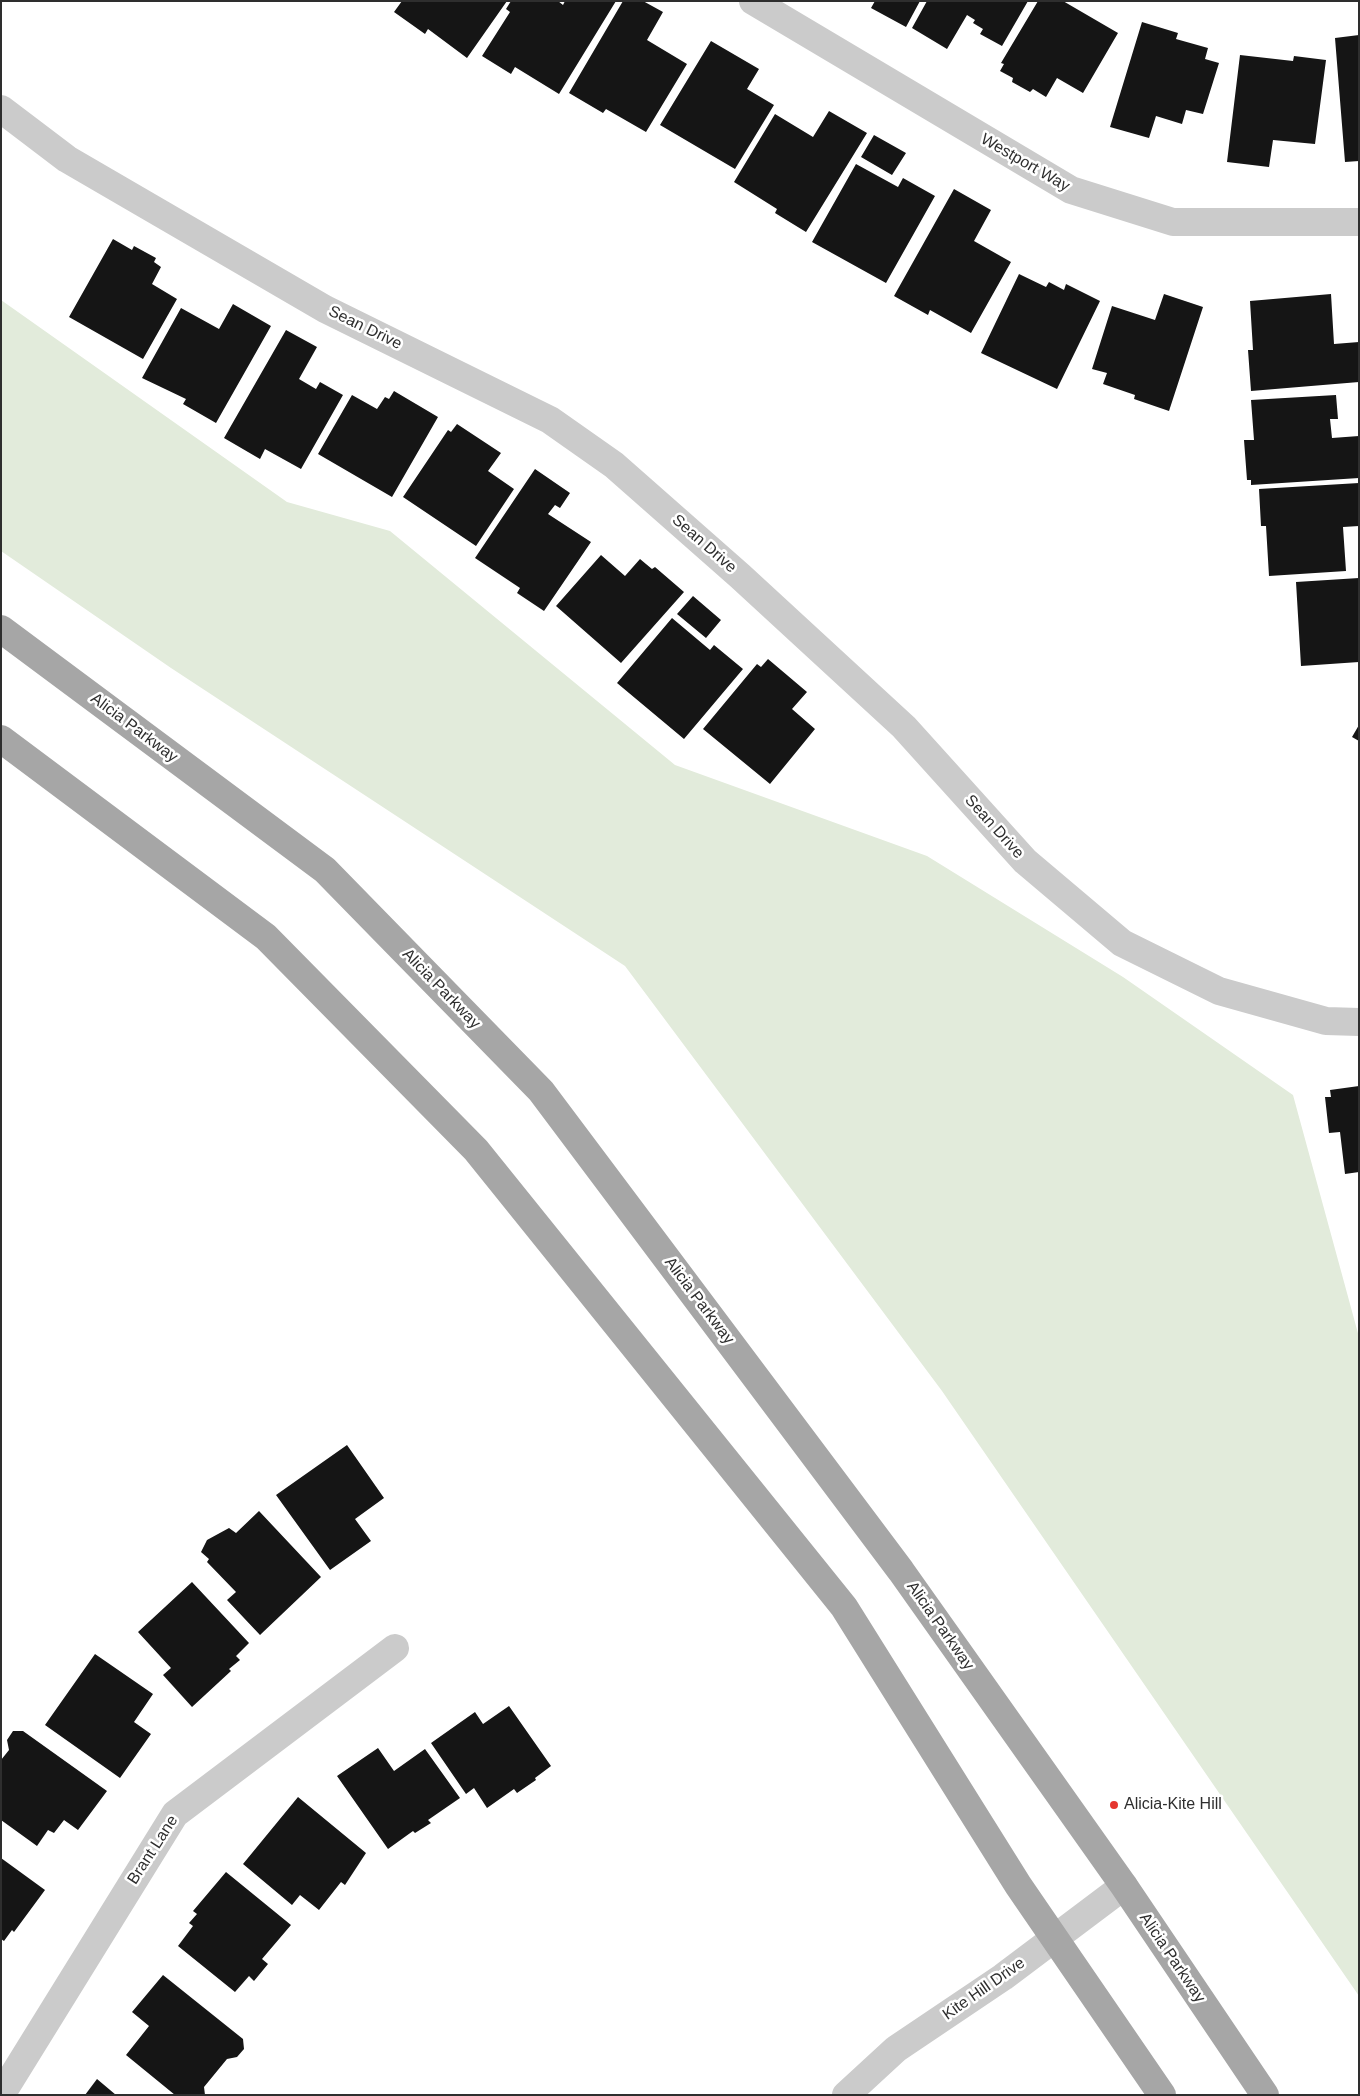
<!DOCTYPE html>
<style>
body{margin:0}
#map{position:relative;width:1360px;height:2096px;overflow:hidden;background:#fff;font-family:Arial,sans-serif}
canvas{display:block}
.frame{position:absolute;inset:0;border:2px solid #2e2e2e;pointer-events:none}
</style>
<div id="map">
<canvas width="1360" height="2096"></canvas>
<div class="frame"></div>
</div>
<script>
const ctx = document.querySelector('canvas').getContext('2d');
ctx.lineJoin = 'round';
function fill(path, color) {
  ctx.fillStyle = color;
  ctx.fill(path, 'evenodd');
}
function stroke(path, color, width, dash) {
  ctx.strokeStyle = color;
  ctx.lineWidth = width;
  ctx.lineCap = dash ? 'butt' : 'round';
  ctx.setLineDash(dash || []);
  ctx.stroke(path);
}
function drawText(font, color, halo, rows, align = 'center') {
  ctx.font = font + ' Arial,sans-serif';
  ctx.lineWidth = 5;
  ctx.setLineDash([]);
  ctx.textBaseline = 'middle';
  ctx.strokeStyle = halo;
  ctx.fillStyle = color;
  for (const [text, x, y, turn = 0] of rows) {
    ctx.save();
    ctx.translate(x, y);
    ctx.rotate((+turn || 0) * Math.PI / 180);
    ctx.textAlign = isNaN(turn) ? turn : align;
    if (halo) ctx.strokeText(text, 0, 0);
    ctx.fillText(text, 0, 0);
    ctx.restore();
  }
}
const green = new Path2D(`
 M1 300 287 502 390 531 675 765 927 856 1123 977 1293 1095 1359 1337V1996L942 1391 625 966 171 668 1 551Z`);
const building = new Path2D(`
 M402 1H507L467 58 428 29 425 34 394 12Z
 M511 1H558L563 5 565 1H616L559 94 515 67 511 74 482 56 510 12 506 9Z
 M623 1H643L663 12 647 40 687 64 646 132 606 109 603 113 569 93Z
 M875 1H920L906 27 871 8Z
 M927 1H1028L1002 46 980 34 983 29 973 23 975 20 967 15 947 49 912 28Z
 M1038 1H1063L1118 33 1083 93 1057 78 1046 97 1033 89 1030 92 1012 82 1013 78 1000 71 1004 64 1001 63Z
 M1142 22 1178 33 1176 39 1208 48 1205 59 1219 63 1203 114 1186 110 1182 124 1156 116 1149 138 1110 127Z
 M1359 35V161L1345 162 1335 38Z
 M711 41 759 69 747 89 774 105 735 169 660 125Z
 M1240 55 1293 61 1294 56 1326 60 1315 144 1273 140 1269 167 1227 162Z
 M829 111 867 133 806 232 775 213 777 209 734 182 775 114 813 137Z
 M874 135 906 153 892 175 861 157Z
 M856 164 898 187 903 178 935 196 886 283 812 242Z
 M954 189 991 210 974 241 1011 262 971 333 930 310 928 315 894 296Z
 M113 239 132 250 134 246 156 258 154 262 161 267 152 284 177 299 143 359 69 317Z
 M1019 274 1046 287 1049 282 1064 290 1066 284 1100 301 1057 389 981 353Z
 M1164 294 1203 307 1169 411 1134 399 1135 395 1103 384 1107 373 1092 369 1112 306 1155 320Z
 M1331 294 1334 344 1359 342V382L1251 391 1248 350H1253L1250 301Z
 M233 304 271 326 216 423 183 404 186 399 142 378 181 308 219 329Z
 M286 330 317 347 299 379 316 389 320 382 343 395 301 469 265 449 260 459 224 438Z
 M394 391 438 417 392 497 318 454 352 395 377 409 385 397 389 399Z
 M1336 395 1338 419H1330L1332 438 1359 436V478L1251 485V480H1247L1244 440H1254L1251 400Z
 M457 424 501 453 488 471 514 489 476 546 403 497 448 430 451 432Z
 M535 469 570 493 560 508 555 505 548 514 591 542 544 611 517 593 520 588 475 558Z
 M1359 483V526L1343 527 1346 571 1269 576 1266 526H1261L1259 489Z
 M601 555 625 576 640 559 652 569 655 567 684 592 621 663 556 606Z
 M1359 578V662L1301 666 1296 582Z
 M693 596 721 620 706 638 677 614Z
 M672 618 710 650 714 645 743 669 684 739 617 683Z
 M768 659 807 692 792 709 815 729 770 784 703 729 757 664 761 667Z
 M1359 725V741L1352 737Z
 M1359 1086V1172L1345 1174 1340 1132 1329 1133 1325 1097H1331L1330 1090Z
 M347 1445 384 1498 355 1519 371 1541 330 1570 276 1495Z
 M259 1511 321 1577 260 1635 227 1600 236 1592 207 1562 209 1559 201 1552 207 1540 229 1528 236 1533Z
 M192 1582 249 1643 236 1656 240 1660 229 1669 231 1671 192 1707 163 1675 171 1668 138 1632Z
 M95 1654 153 1694 134 1722 151 1734 120 1778 45 1725Z
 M509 1706 551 1766 535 1778 536 1780 517 1793 514 1789 487 1808 474 1788 466 1794 431 1743 475 1712 483 1724Z
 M13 1731H23L107 1791 78 1830 64 1820 54 1833 48 1830 37 1846 1 1820V1760L9 1750 7 1740Z
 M378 1748 394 1771 425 1749 460 1798 428 1820 431 1823 415 1833 413 1831 388 1849 337 1776Z
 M298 1797 366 1853 345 1885 341 1882 319 1910 300 1895 292 1905 243 1864Z
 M1 1858 45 1890 14 1932 12 1930 4 1941 1 1939Z
 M226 1872 291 1925 262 1959 268 1964 254 1981 249 1976 235 1992 178 1946 193 1926 189 1923 197 1914 193 1911Z
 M163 1975 243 2039 244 2049 237 2057 227 2059 204 2087 205 2095H175L126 2055 149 2026 132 2012Z
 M97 2079 116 2095H85Z`);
const minor = new Path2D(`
 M753 1 1071 190 1173 222H1359
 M1 109 67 159 325 309 550 420 614 465 740 576 904 727 1025 861 1122 943 1219 991 1326 1021 1359 1022
 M1 2095 175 1814 395 1648`);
const tertiary = new Path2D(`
 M846 2095 896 2049 1003 1977 1124 1886`);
const primary = new Path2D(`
 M1 629 325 870 541 1091 901 1571 1124 1886 1265 2095
 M1 739 266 937 476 1150 844 1607 1018 1885 1162 2095`);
const markers = [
 [1114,1805,5,"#e5362f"]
];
const streetNames = [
 ["Westport Way",1025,163,30],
 ["Sean Drive",365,328,26],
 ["Sean Drive",704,544,41],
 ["Alicia Parkway",134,728,37],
 ["Sean Drive",994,827,48],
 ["Alicia Parkway",441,989,46],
 ["Alicia Parkway",699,1301,53],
 ["Alicia Parkway",940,1626,55],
 ["Brant Lane",153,1850,-57],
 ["Alicia Parkway",1172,1958,56],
 ["Kite Hill Drive",984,1989,-35]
];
const poiNames = [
 ["Alicia-Kite Hill",1124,1805]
];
fill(green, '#e2ebdb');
fill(building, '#151515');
stroke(minor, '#cbcbcb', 28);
stroke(tertiary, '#cbcbcb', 28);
stroke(primary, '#a6a6a6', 28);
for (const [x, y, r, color] of markers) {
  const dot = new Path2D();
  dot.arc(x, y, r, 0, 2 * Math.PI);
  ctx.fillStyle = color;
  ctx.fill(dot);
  stroke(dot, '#fff', 2);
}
drawText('16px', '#2e2e2e', '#fff', streetNames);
drawText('16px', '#2e2e2e', '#fff', poiNames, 'left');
</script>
